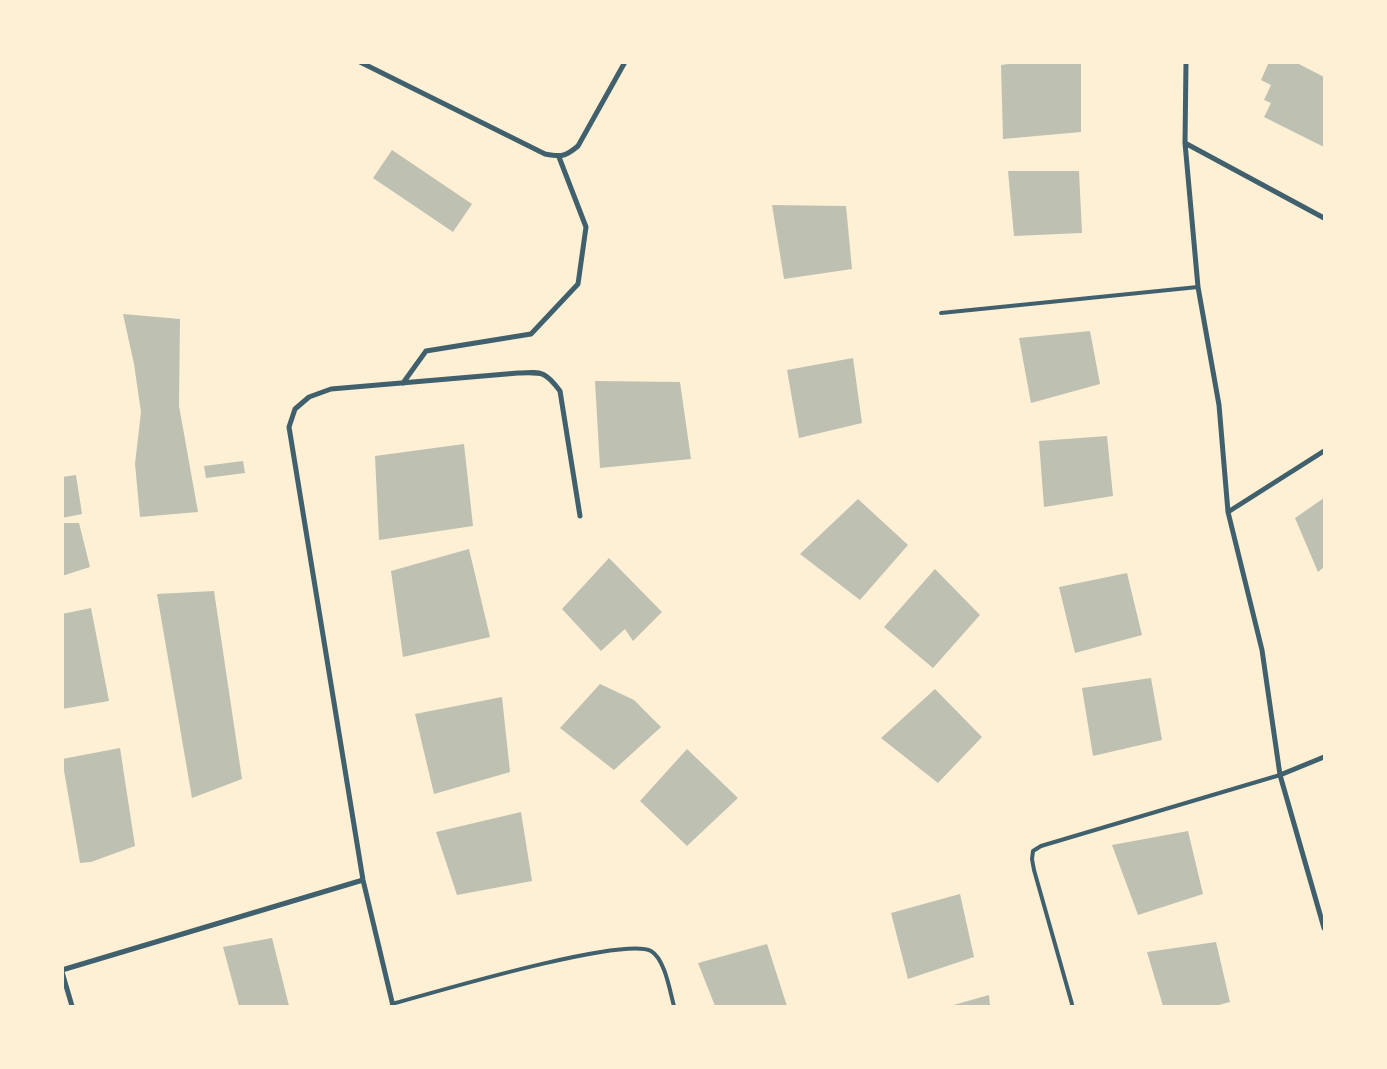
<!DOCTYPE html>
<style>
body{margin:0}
#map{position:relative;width:1387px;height:1069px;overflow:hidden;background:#fdf0d5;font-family:"Exo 2",sans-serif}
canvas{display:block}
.frame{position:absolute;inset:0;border:64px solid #fdf0d5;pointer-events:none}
</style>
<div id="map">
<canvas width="1387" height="1069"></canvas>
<div class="frame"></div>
</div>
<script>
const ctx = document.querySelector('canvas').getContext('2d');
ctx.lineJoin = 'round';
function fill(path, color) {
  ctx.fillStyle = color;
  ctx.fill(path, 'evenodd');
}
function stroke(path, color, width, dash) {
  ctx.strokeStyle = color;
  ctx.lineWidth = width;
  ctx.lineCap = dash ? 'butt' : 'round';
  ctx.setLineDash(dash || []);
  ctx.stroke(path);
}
const building = new Path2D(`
 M1024 62H1081V132L1003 139 1001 65Z
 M1269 62H1295L1324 77V147L1264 117 1271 103 1264 100 1271 85 1261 80Z
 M392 150 472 204 453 232 373 178Z
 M1008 171H1079L1082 233 1014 236Z
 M772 205 846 206 852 269 784 279Z
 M123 314 180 319 179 406 198 512 140 517 135 464 141 412 134 364Z
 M1090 331 1100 384 1031 403 1019 338Z
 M853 358 862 423 799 438 787 370Z
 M595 381 680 382 691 459 600 468Z
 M1107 436 1113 496 1044 507 1039 441Z
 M464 444 473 526 379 540 375 456Z
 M243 461 245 473 206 478 204 466Z
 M76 475 82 514 62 518V477Z
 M1324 498V567L1318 572 1295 518Z
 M858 499 908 545 860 600 800 554Z
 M62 523H79L90 567 62 576Z
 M469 549 490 637 403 657 391 571Z
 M609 558 662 612 633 641 625 629 601 651 562 609Z
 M935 569 980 615 933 668 884 627Z
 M1127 573 1142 635 1075 653 1059 587Z
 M214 591 242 779 192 798 157 594Z
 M91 608 109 701 62 709V614Z
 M1151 678 1162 740 1093 756 1082 688Z
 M600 684 634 700 661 727 614 770 560 728Z
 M935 689 982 737 938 783 881 738Z
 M502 697 510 772 434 794 415 714Z
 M120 748 135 846 91 862 80 863 62 759Z
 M687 749 738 798 687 846 640 801Z
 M521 812 532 881 457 895 436 832Z
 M1188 831 1203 894 1138 915 1112 845Z
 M960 894 974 957 908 979 891 913Z
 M272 938 289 1006H239L223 947Z
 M1216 942 1230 1002 1215 1006H1163L1147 952Z
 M767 944 787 1006H715L698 963Z
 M989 995 990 1006H950Z`);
const service = new Path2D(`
 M941 313 1198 287
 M392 1004C432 993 623 936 651 951 665 959 670 992 674 1006
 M1072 1004 1034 870 1032 859 1033 851 1041 846 1280 775`);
const minor = new Path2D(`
 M360 62 545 154C561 157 565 157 578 146L625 62
 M1186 62 1185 143 1198 287 1219 405 1228 512 1262 650 1280 775 1324 928
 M1185 143 1324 218
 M403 383 426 351 531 334 578 284 586 227 559 157
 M1228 512 1324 451
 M1280 775 1324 757
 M62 970 363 880
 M62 972 72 1006
 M393 1006 363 880 289 427 295 409 309 397 331 389 518 373C542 372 545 371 560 391L580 516`);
fill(building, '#bec0b2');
stroke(service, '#3f606c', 4);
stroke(minor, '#3f606c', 5);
</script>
